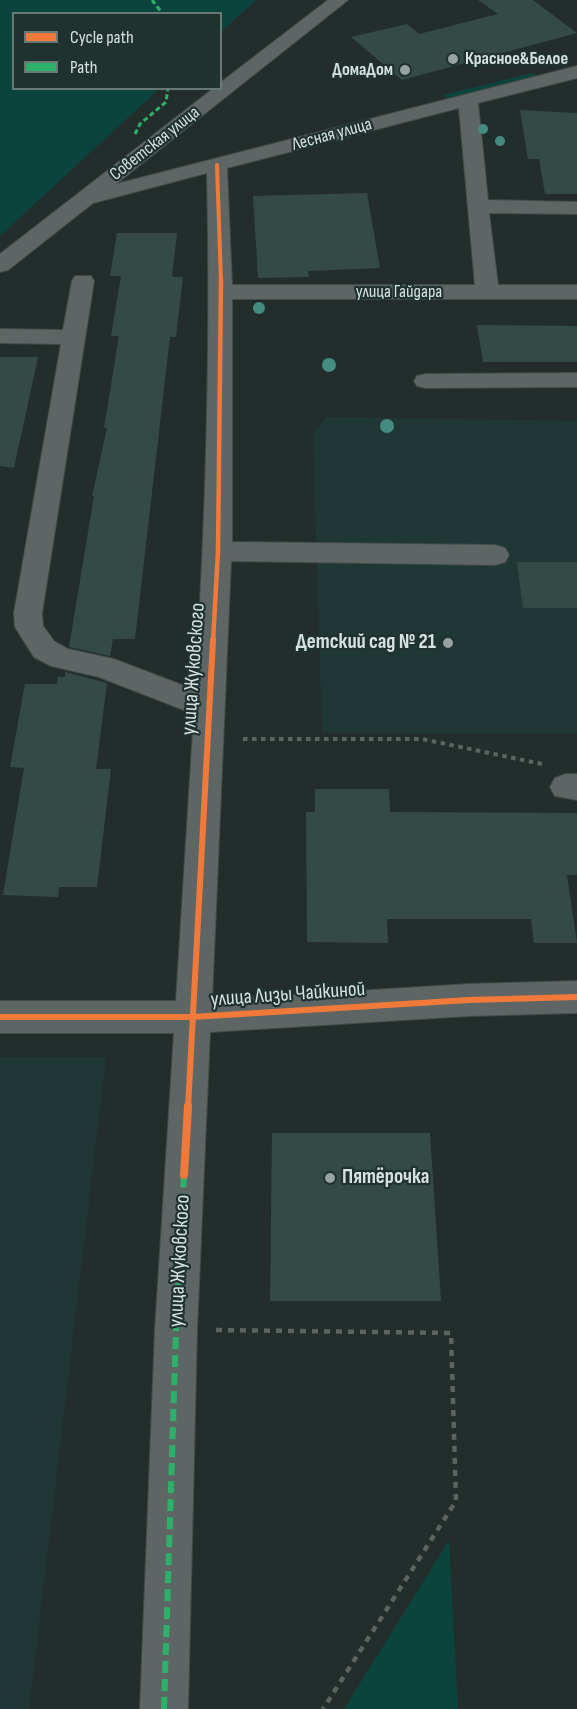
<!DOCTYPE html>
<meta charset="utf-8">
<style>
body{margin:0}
#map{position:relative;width:577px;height:1709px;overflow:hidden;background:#232e2c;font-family:"Sofia Sans Condensed",sans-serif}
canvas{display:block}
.legend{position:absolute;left:12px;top:12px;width:210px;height:78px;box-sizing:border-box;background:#1f322f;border:2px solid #687875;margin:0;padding:8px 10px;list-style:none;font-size:18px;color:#d6e2df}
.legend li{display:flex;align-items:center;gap:12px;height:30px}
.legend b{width:30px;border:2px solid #687875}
</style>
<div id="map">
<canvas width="577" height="1709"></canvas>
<ul class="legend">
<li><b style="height:8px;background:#f17a3a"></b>Cycle path</li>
<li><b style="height:8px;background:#2db169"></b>Path</li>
</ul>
</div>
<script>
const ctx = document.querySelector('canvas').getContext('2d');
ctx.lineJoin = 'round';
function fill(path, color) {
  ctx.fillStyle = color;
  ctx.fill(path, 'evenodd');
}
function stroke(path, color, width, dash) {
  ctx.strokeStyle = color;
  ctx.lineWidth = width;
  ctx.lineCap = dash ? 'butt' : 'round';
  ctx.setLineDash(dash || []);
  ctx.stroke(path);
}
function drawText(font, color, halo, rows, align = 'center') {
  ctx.font = font + ' "Sofia Sans Condensed",sans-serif';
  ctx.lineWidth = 4.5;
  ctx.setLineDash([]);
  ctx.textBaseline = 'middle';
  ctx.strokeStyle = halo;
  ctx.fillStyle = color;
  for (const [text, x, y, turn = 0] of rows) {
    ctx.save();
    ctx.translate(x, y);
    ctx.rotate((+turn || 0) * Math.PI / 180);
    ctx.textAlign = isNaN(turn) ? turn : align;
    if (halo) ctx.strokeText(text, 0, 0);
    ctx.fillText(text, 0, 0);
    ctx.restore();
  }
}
const built = new Path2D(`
 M326 417 577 421V734L322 733 313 435Z
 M0 1057H106L29 1709H0Z`);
const green = new Path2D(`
 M0 0H256L221 32 220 14H14V88L159 89 0 236Z
 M532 73 537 76 448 99 443 95Z
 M449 1540 458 1709H344Z`);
const building = new Path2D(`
 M478 0H533L577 33 402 80 351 37 407 24 419 34 498 14Z
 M520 110 577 113V194H545L539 159H528Z
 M367 193 380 268 308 271 309 277 258 278 253 196Z
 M117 233H177L172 277H183L176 337H170L135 639H113L110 656 69 647 94 496H92L107 428H104L119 336H111L121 276H110Z
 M477 325 577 326V362H483Z
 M0 357H38L14 468 0 466Z
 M517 562H577V608H523Z
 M65 672 107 683 96 769H111L97 887H59L58 897 3 895 24 768 10 767 25 684H57L58 677H65Z
 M315 789H389L390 812 577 813V875H567L577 943H534L531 919H387L388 943 307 942 306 812H315Z
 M272 1133H430L441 1301H270Z`);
const pathFar1 = new Path2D(`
 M243 739H422L542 764`);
const path = new Path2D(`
 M216 1330 451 1333 456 1501 323 1709`);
const minor = new Path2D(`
 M328 0H348L116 184 577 66V78L478 103 488 200 577 202V214L489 213 498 285H577V299H232V542L495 545 505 548 509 555 505 562 495 565 231 561 212 1000 469 984 577 981V1013L469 1016 210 1032 197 1330 188 1709H140L155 1330 174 1033H0V1001H176L194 714 99 677 51 666 34 657 15 627 14 613 61 344 0 343V329L63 330 72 281 75 276H91L94 281 42 613 43 626 54 641 68 649 114 659 195 690C206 518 211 346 207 173L93 203 8 270 0 272V254L214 88H220V83ZM459 108 475 285H232L227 168Z
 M577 373V387L426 388 417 386 414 381 417 376 426 374Z
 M566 774H577V800L555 796 550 787 555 778Z`);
const quietFar1 = new Path2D(`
 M152 0 163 14
 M135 134 140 124 166 102 168 88`);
const quiet = new Path2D(`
 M164 1709 176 1330 184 1175`);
const cyclewayFar3 = new Path2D(`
 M217 165 221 281`);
const cyclewayFar2 = new Path2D(`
 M213 642 218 551 221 279`);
const cyclewayFar1 = new Path2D(`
 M0 1017H192L469 1000 577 997
 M188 1108 213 640`);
const cycleway = new Path2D(`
 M184 1175 188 1106`);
const trees = [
 [483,129,5],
 [500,141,5],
 [259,308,6],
 [329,365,7],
 [387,426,7]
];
const markers = [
 [453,59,6,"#97a3a0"],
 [405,70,6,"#97a3a0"],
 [448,643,6,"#97a3a0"],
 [330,1178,6,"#97a3a0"]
];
const farPoinames = [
 ["Красное&Белое",465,59],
 ["ДомаДом",393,70,"right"]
];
const farStreetnames = [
 ["Лесная улица",332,135,-15],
 ["Советская улица",155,144,-38],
 ["улица Гайдара",399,292]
];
const poiNames = [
 ["Детский сад № 21",436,643],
 ["Пятёрочка",342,1178,"left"]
];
const streetNames = [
 ["улица Жуковского",194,669,-86],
 ["улица Лизы Чайкиной",288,995,-4],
 ["улица Жуковского",180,1261,-87]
];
fill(built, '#203835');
fill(green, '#0b443c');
fill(building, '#344a47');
stroke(minor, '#414b48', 2);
stroke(pathFar1, '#5c6462', 4, [4.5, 4.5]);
stroke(path, '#5c6462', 4.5, [6, 6]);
fill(minor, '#5e6665');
stroke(quietFar1, '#2db169', 3, [5, 3]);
stroke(quiet, '#2db169', 6, [12, 6]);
stroke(cyclewayFar3, '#f17a3a', 4);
stroke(cyclewayFar2, '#f17a3a', 4.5);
stroke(cyclewayFar1, '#f17a3a', 6);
stroke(cycleway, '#f17a3a', 8);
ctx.fillStyle = '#448c81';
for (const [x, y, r] of trees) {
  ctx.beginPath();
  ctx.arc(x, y, r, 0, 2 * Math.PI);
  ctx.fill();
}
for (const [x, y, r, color] of markers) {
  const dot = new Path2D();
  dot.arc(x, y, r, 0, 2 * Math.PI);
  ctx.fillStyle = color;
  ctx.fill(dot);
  stroke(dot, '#1f322f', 2);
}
drawText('bold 18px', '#d6e2df', '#1f322f', farPoinames, 'left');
drawText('18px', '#d6e2df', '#1f322f', farStreetnames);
drawText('bold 21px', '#d6e2df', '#1f322f', poiNames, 'right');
drawText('21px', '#d6e2df', '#1f322f', streetNames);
</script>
